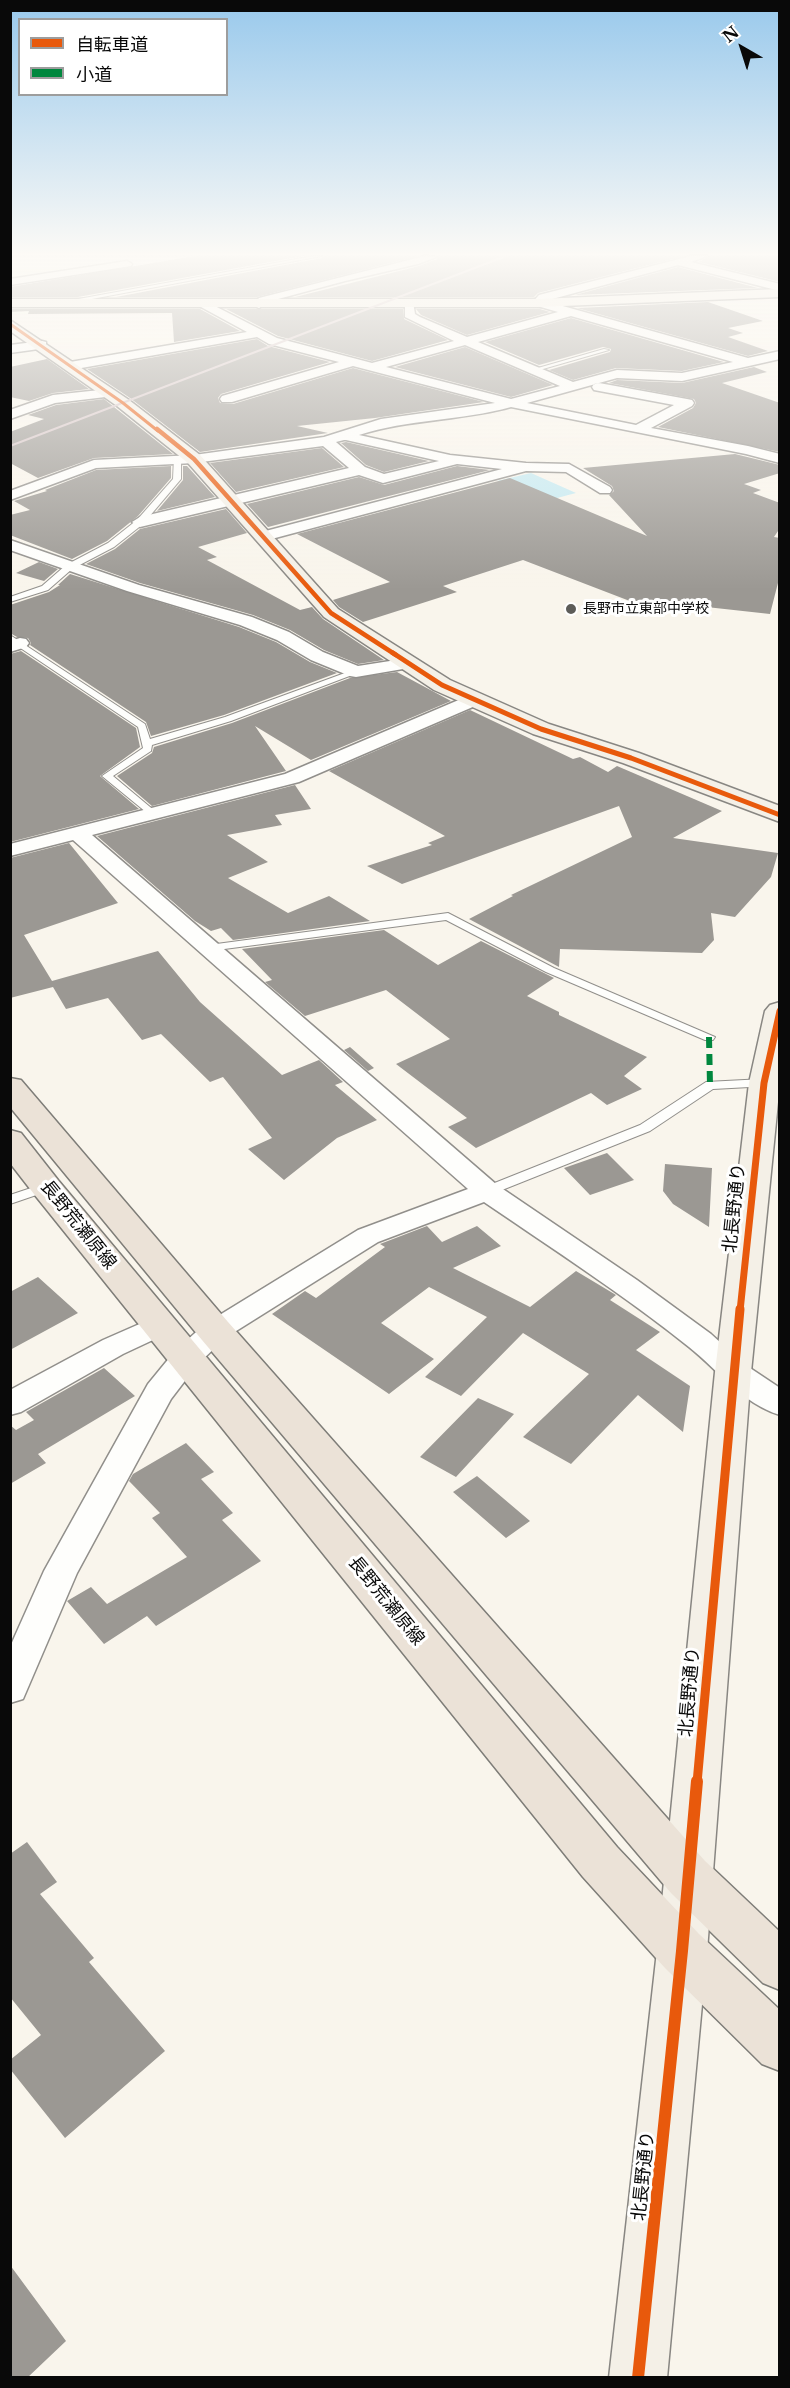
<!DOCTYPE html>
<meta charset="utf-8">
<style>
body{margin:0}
#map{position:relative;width:790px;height:2388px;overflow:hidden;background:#f9f5ec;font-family:"Libre Baskerville","Noto Sans JP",serif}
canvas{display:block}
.frame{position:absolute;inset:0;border:12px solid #090909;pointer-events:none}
.legend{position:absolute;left:18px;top:18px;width:210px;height:78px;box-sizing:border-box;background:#fff;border:2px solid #9d9d9d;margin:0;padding:8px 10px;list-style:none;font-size:18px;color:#090909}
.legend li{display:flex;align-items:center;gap:12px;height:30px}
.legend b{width:30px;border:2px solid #9d9d9d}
.north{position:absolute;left:712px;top:18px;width:60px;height:60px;-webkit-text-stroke:4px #fff;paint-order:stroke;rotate:321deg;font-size:16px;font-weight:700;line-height:24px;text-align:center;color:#090909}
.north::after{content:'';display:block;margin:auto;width:21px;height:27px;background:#090909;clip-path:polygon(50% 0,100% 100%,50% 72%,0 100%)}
</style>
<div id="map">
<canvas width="790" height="2388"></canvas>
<div class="frame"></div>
<ul class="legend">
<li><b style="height:8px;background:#e8590c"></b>自転車道</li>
<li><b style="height:8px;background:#00873e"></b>小道</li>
</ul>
<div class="north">N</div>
</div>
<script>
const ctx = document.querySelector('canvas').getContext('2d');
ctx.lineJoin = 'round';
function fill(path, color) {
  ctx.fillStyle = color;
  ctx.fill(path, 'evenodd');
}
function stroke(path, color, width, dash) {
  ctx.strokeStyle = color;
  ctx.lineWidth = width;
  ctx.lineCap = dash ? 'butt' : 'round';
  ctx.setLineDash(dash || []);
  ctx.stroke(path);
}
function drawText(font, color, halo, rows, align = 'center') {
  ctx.font = font + ' "Libre Baskerville","Noto Sans JP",serif';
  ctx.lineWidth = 6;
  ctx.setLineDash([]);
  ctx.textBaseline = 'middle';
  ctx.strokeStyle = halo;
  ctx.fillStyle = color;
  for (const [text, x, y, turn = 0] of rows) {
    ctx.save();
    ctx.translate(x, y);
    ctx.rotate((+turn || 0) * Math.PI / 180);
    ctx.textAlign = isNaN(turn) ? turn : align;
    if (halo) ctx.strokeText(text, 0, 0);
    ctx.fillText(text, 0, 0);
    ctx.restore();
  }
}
const water = new Path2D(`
 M531 473 576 493 542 502 497 481Z`);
const building = new Path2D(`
 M195 256H303L78 297H10V287Z
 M324 256H418L257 297H116L322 258Z
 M437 256H684L538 293 534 297H295L419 266 437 259Z
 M709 256H780V282L699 262Z
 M678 267 758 288 575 295Z
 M708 302 763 321 728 328 743 333 728 337 768 351 748 356 577 308Z
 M10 309H200L240 331 174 342 172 313 28 314 29 311 10 312Z
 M226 309H403L404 319 448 340 372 361 278 336Z
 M416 309H540L550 312 467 335 421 315Z
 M571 318 724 362 682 371 616 368 573 380 549 370 610 352 611 349 603 347 539 365 485 342Z
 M257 339 268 346 330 362 221 394 218 398 220 403 233 404 353 368 484 402 375 418 297 426 328 433 200 452 130 398 87 369Z
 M465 347 553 385 511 397 395 367Z
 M47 359 89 389 53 393 29 401 10 397V367Z
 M754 367 767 372 722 383 780 403V452L658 427 693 408 696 403 694 399 609 383 617 380 682 383Z
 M104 399 173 454 94 458 38 478 10 463V432L44 419 28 415 56 405Z
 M346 442 429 461 384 472 366 465 341 443Z
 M322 448 344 467 236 492 210 463Z
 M735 454 780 465V473L744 484 761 490 753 493 780 503V528L774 537 780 538 779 579 770 614 661 602 648 608 523 560 443 586 457 592 363 622 339 607 333 600 390 582 297 534 510 478 647 536 609 495 614 491 612 486 583 468Z
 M171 466V478L138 516 107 541 72 559 10 535V515L30 510 14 501 47 491 45 490 96 470Z
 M183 466H187L215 497 157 511 183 480Z
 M457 466 490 470 268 527 247 504 359 477 384 485Z
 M226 509 247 533 198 547 217 557 207 560 300 610 312 607 323 619 384 660 358 664 324 650 290 630 253 615 140 583 86 564 115 549 140 529Z
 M39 562 58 569 44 581 16 573Z
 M70 574 239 627 276 642 310 662 337 673 224 715 151 736 146 722 30 645 31 643 28 638 17 637 10 633V605L49 592 60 585H58Z
 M21 651 136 728 140 747 100 776 139 809 10 842V654Z
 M397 672 451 701 311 760 255 726 286 771 152 806 117 776 152 753 154 747 232 723 350 678Z
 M470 710 573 759 580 757 608 772 617 766 722 811 673 838 778 853 771 877 735 917 711 913 714 940 702 953 560 949 559 967 469 919 513 896 511 895 632 837 619 806 402 884 367 866 432 845 428 843 445 836 329 771Z
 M295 785 311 809 275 815 282 825 227 835 268 862 228 878 288 913 329 896 370 921 233 940 221 928 211 931 195 921 97 836Z
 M69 843 118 903 24 935 52 981 158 951 200 1002 282 1075 319 1060 343 1082 335 1085 377 1120 337 1138 284 1180 248 1149 272 1138 223 1077 210 1082 161 1034 142 1040 108 998 66 1009 53 987 10 998V858Z
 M384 930 438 965 481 941 554 978 527 996 559 1012V1015L647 1057 624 1076 642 1089 607 1105 591 1093 476 1148 448 1127 467 1118 396 1064 450 1039 386 990 305 1016 265 982 272 980 242 949Z
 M350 1047 374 1068 368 1071 344 1050Z
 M607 1153 634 1180 590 1195 564 1168Z
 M665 1164 712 1168 709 1227 673 1204 663 1191Z
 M427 1226 442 1242 477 1226 501 1246 453 1268 530 1307 576 1271 616 1295 610 1300 660 1332 636 1350 690 1386 683 1432 638 1395 571 1464 523 1437 589 1374 523 1333 461 1396 425 1377 487 1317 429 1287 381 1323 434 1359 389 1394 272 1314 305 1291 316 1298 385 1247 380 1244Z
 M38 1277 78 1313 10 1350V1292Z
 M104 1368 135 1396 38 1454 46 1463 10 1484V1425L16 1430 34 1420 26 1412Z
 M478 1398 514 1414 456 1477 420 1457Z
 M186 1443 214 1472 201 1479 233 1513 222 1520 261 1561 156 1626 147 1616 104 1644 67 1601 91 1587 107 1604 187 1557 152 1518 160 1513 129 1481 133 1474Z
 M477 1476 530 1521 506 1538 453 1492Z
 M27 1842 57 1882 40 1894 94 1958 89 1962 165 2051 65 2138 10 2069V2060L41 2035 10 1997V1854Z
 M10 2265 66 2341 27 2378H10Z`);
const lane = new Path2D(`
 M313 256H322L65 304 62 302Z
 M604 349 609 350 536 371 531 370Z
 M174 458 181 460V479L143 524 114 547 72 569 48 590 10 602V597L42 586 66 565 108 543 137 520 173 479Z
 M10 635 145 724 150 739 225 717 353 670 360 672 231 721 152 745 151 751 113 776 156 812V816L152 817 102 776 143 748 138 727 10 641Z
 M448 913 554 968 715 1037 713 1040H705L546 972 446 920 209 951 203 948 209 945Z
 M764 1079 770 1083 768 1086 713 1089 650 1131 492 1194 487 1195 480 1191 482 1188 640 1125 706 1082Z
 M46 1183 53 1187 51 1190 10 1204V1195Z`);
const street = new Path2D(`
 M425 256 436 257 418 264 345 281 267 302 259 308 253 305 259 298Z
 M691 256H707L691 262 780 284V291L678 265 545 301 748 358 780 351V359L682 381 617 378 527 403 636 425 674 405 594 390 592 387 594 384 599 383 687 399 692 400 694 403 692 406 651 428 748 446 780 454V463L746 454 511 407C461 421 408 419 359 435L450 455 526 463 569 464 610 487 612 490 610 493H600L566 472 526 471 264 541 256 536 258 533 502 469 457 464 383 483 359 475 140 527 132 522 140 517 349 468 323 446 194 463 96 468 10 500V491L94 460 194 455 324 437 381 419 495 403 353 366 232 402H222L220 399 222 396 339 362 269 344 257 337 70 370 64 366 70 362 247 332 201 307V303H209L277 338 372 363 454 341 405 317V302H413L415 314 420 317 467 337 558 312 534 305 532 303 539 295ZM571 316 733 362 682 373 617 370 573 382 478 342ZM465 345 560 386 511 399 386 367ZM344 440H346L439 461 384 474 365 467 336 442Z
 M127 261 132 264 131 266 10 285V279Z
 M42 341 46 342V348L10 353V345Z
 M109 389 116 393 114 396 55 403 10 419V410L53 395Z
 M10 540 139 585 252 617 289 632 323 652 358 666 409 658 415 659 418 663 415 667 409 668 356 677 350 676 311 660 277 640 240 625 127 591 10 550Z
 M20 638 26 639 29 643 26 647 10 652V641Z
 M475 693 482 695 484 699 482 703 299 782 92 835 497 1185 637 1280 711 1334 744 1364 780 1388V1415C743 1404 718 1370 689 1347 624 1295 553 1249 484 1202L378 1242 225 1338 197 1365 171 1399 77 1573 23 1699 10 1703V1647L44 1571 148 1384 175 1351 205 1324 358 1230 468 1189 73 840 10 856V844L285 774Z
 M160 1315 170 1318 175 1325 170 1332 123 1354 21 1412 10 1415V1390L103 1340Z`);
const secondary = new Path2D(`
 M780 289V297L538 307H10V299H538Z
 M10 320 129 400 200 455 338 609 450 680 549 724 639 753 780 806V822L623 763 533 734 434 690 324 617 188 463 117 406 10 331Z
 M780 1002V1082L751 1372 707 1951 667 2378H609L657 1951 715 1372 749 1083 765 1011 770 1005Z`);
const primary = new Path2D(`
 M10 1078 21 1080 228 1322 705 1861 780 1932V1990L763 1983 671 1893 202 1340 10 1107Z
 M10 1130 21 1133 58 1180 617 1847 699 1934 780 2010V2071L762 2064 665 1968 583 1877 34 1194 10 1163Z`);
const rail = new Path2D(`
 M10 446 506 256`);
const quiet = new Path2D(`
 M709 1037 710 1085`);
const cyclewayFar5 = new Path2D(`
 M10 324 123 403 158 431`);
const cyclewayFar4 = new Path2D(`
 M157 429 194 459 331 613 396 655`);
const cyclewayFar3 = new Path2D(`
 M393 653 442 685 541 729 631 758 780 815`);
const cyclewayFar2 = new Path2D(`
 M740 1311 764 1083 780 1011`);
const cyclewayFar1 = new Path2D(`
 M697 1783 740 1309`);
const cycleway = new Path2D(`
 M638 2378 682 1951 697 1781`);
const markers = [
 [571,609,6,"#5d5c58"]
];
const farPoinames = [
 ["長野市立東部中学校",583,609]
];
const nearStreetnames = [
 ["北長野通り",735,1208,-84],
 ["長野荒瀬原線",78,1225,51],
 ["長野荒瀬原線",386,1601,51],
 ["北長野通り",690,1692,-85],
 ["北長野通り",644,2176,-84]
];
fill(water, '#c4e9f1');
fill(building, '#9b9893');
stroke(lane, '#918f8b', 2);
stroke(street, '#918f8b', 3);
stroke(secondary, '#888682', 3);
stroke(primary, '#7e7d78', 3);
fill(lane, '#fefefc');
fill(street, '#fefefc');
fill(secondary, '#f4f0e7');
fill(primary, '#ebe2d7');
stroke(rail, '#d5c4c6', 2);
stroke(quiet, '#00873e', 6, [11, 6]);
stroke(cyclewayFar5, '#e8590c', 3);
stroke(cyclewayFar4, '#e8590c', 4.5);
stroke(cyclewayFar3, '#e8590c', 5);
stroke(cyclewayFar2, '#e8590c', 7);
stroke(cyclewayFar1, '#e8590c', 9);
stroke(cycleway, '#e8590c', 12);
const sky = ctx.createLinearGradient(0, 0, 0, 590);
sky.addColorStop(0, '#99c9ec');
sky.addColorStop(0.43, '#fcfaf6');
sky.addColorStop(1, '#fcfaf600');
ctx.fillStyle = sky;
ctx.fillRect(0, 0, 790, 590);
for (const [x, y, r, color] of markers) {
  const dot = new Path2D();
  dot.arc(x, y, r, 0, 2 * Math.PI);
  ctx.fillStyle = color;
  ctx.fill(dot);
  stroke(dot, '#fff', 2);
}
drawText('14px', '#090909', '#fff', farPoinames, 'left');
drawText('18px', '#090909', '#fff', nearStreetnames);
</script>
